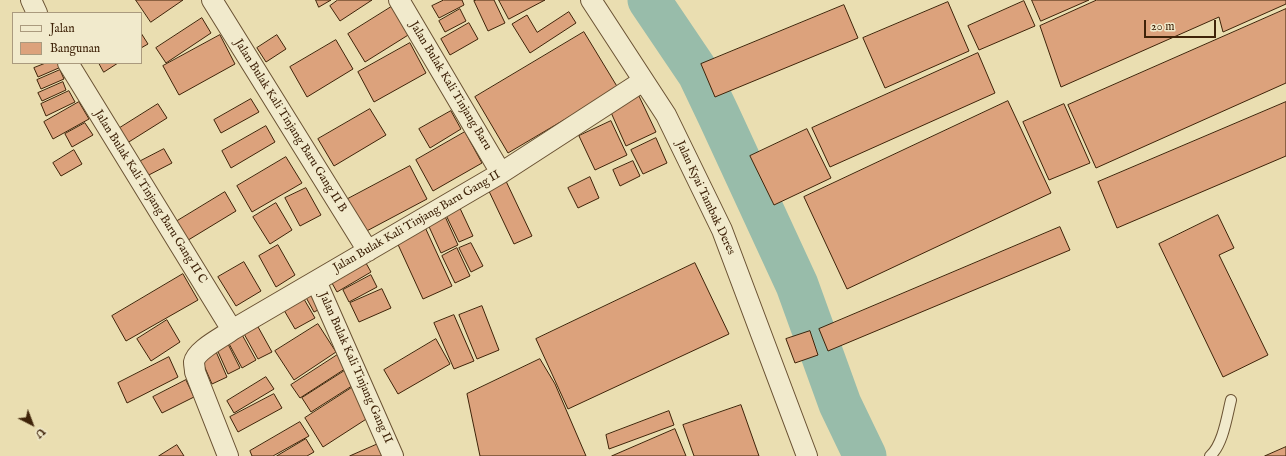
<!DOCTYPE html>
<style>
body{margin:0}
#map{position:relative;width:1286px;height:456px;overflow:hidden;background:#eadeb1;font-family:"IM FELL English",serif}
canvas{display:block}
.legend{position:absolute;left:12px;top:12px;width:130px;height:52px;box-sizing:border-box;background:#f1eacc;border:1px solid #aa9a7e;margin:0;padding:5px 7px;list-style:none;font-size:12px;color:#3f2309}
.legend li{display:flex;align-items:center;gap:8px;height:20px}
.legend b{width:20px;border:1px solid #aa9a7e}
.north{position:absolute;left:12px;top:404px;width:40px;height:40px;-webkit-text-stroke:3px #f1eacc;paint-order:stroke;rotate:138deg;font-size:11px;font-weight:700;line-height:16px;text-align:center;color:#3f2309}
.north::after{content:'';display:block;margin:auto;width:14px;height:18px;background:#3f2309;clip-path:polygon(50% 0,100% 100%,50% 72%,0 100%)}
.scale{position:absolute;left:1144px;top:20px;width:72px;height:18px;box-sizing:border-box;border:2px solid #3f2309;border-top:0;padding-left:5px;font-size:12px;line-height:14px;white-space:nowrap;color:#3f2309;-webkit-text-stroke:3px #f1eacc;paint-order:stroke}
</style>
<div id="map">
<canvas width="1286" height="456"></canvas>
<ul class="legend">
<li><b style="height:5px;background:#f1eacc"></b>Jalan</li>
<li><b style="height:11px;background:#dca27c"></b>Bangunan</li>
</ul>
<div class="north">U</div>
<div class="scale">20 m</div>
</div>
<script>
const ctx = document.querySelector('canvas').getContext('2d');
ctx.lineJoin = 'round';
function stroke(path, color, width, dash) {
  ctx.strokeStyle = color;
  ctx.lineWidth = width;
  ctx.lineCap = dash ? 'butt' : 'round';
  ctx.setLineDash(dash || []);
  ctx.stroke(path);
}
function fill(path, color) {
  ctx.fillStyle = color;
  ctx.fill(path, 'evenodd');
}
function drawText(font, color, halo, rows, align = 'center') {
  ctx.font = font + ' "IM FELL English",serif';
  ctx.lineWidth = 4;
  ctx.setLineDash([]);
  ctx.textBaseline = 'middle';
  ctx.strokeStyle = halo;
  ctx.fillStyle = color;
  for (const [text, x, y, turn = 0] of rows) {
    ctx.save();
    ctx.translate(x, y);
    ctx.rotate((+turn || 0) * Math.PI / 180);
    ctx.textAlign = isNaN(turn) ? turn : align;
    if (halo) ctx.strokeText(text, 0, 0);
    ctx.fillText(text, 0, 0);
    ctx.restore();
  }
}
const river = new Path2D(`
 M649 0 699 74 719 116 797 285 840 404 865 456`);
const building = new Path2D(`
 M136 0H183L151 22Z
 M316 0H331L319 7Z
 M338 0H372L340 21 330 6Z
 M444 0H462L464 5 439 18 432 6Z
 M477 0H494L505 23 488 31 474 1Z
 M499 0H545L509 19Z
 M1032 0H1089L1041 21Z
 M1097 0H1286V4L1223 32 1219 17 1061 87 1040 26Z
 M1024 1 1035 26 979 50 968 26Z
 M948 2 969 51 885 88 863 38Z
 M396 4 413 32 365 62 348 34Z
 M844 5 858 38 715 97 701 64Z
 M460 9 466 21 445 32 439 21Z
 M1286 9V83L1096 168 1068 105Z
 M569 12 576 23 530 53 512 24 527 15 537 32Z
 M202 18 211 33 166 63 156 48Z
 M469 23 478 39 450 55 441 39Z
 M584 32 618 88 508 153 475 97Z
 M141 33 148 44 141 48Z
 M220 35 235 64 179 95 163 66Z
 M277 35 286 49 266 62 257 48Z
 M336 40 353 69 307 97 290 67Z
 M410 43 426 73 374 102 358 72Z
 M978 53 995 93 830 167 812 128Z
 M46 63H59L61 67 38 77 34 68Z
 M99 63H118L104 72Z
 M60 70 64 79 41 89 37 80Z
 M63 82 66 90 42 101 38 93Z
 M69 91 75 102 46 116 41 104Z
 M638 94 656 132 626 146 609 108Z
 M251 99 259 112 221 133 214 120Z
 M1008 101 1051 193 847 289 804 197Z
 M79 102 89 119 53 139 44 122Z
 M1286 102V156L1117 228 1098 182Z
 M158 104 167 118 124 145 115 131Z
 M1064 104 1090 163 1049 180 1023 122Z
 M370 109 386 135 334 166 318 139Z
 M451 111 461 129 430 148 419 129Z
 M611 121 627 155 595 170 579 136Z
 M85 123 93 135 72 147 65 134Z
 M266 126 275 142 231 168 222 151Z
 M807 129 831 178 774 205 750 156Z
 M465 132 482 163 433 191 416 160Z
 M656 138 667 163 643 174 631 150Z
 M164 149 172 163 143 178 135 164Z
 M74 150 82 164 61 176 53 163Z
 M286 157 302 183 252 212 237 186Z
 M633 161 640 176 620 186 613 170Z
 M410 166 427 199 361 234 344 201Z
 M590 177 599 198 578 208 568 188Z
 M505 179 532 236 514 244 487 187Z
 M306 188 321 215 300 226 285 198Z
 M225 192 236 211 185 242 174 223Z
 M276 203 292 230 270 244 253 217Z
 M458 204 473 236 459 242 444 211Z
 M443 212 458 245 441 253 426 220Z
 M1218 215 1234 248 1219 255 1268 355 1223 377 1159 244Z
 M424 225 452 286 423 299 395 238Z
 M1060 227 1070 250 828 351 819 329Z
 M471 243 483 266 471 272 459 248Z
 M278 245 295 275 276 287 259 256Z
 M457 248 470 276 455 283 442 256Z
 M362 256 371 272 337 292 328 276Z
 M244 262 261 291 236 306 218 277Z
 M695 263 729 334 568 409 536 339Z
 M183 274 198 300 126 341 112 316Z
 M371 275 377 287 349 302 343 290Z
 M315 285 326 306 314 312 303 292Z
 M382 289 391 308 359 322 350 303Z
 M301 294 315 318 295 329 281 305Z
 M482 306 499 350 477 359 459 315Z
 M454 315 474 361 454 369 434 323Z
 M167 320 180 342 151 361 137 339Z
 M318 324 336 352 294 380 275 351Z
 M257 325 272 352 258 359 243 332Z
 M240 331 256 360 242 368 226 338Z
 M810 331 818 355 795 363 786 339Z
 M436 339 450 364 398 394 384 370Z
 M226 340 240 368 228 374 215 345Z
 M214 347 227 377 212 384 199 354Z
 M342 352 351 365 300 398 291 385Z
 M169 357 178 377 127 403 118 383Z
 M540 359 555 384 586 456H480L467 394Z
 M346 370 355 384 311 412 302 398Z
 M266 377 274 389 234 413 227 401Z
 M186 380 194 397 162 413 153 397Z
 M353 387 371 416 323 447 305 418Z
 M274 394 282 408 238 432 230 417Z
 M741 405 759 456H694L683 425Z
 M669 411 674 425 609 449 606 435Z
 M300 422 309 436 273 456H252L250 451Z
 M675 429 686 456H612Z
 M306 439 314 452 307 456H277Z
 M378 444 384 456H350Z
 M177 445 184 456H159Z
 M1286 447V456H1265Z`);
const service = new Path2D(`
 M1210 456C1223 445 1227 416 1231 400`);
const minor = new Path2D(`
 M31 0 37 13
 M212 0 368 251
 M399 0 501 173
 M591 0 666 115 722 230 807 456
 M68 63 232 330
 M316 281 393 456
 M228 456 195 372C195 369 194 365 194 362 196 350 223 337 232 330L501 173 643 81`);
const streetNames = [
 ["Jalan Bulak Kali Tinjang Baru",450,86,59],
 ["Jalan Bulak Kali Tinjang Baru Gang II B",290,126,58],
 ["Jalan Bulak Kali Tinjang Baru Gang II C",150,197,58],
 ["Jalan Kyai Tambak Deres",705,198,65],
 ["Jalan Bulak Kali Tinjang Baru Gang II",417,222,-30],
 ["Jalan Bulak Kali Tinjang Gang II",355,368,66]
];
stroke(river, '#98bcaa', 43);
fill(building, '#dca27c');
stroke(building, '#3f2309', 1);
stroke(service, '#6a5233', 12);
stroke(minor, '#6a5233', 22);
stroke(service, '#f1eacc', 10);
stroke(minor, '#f1eacc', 20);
drawText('12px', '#3f2309', '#f1eacc', streetNames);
</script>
